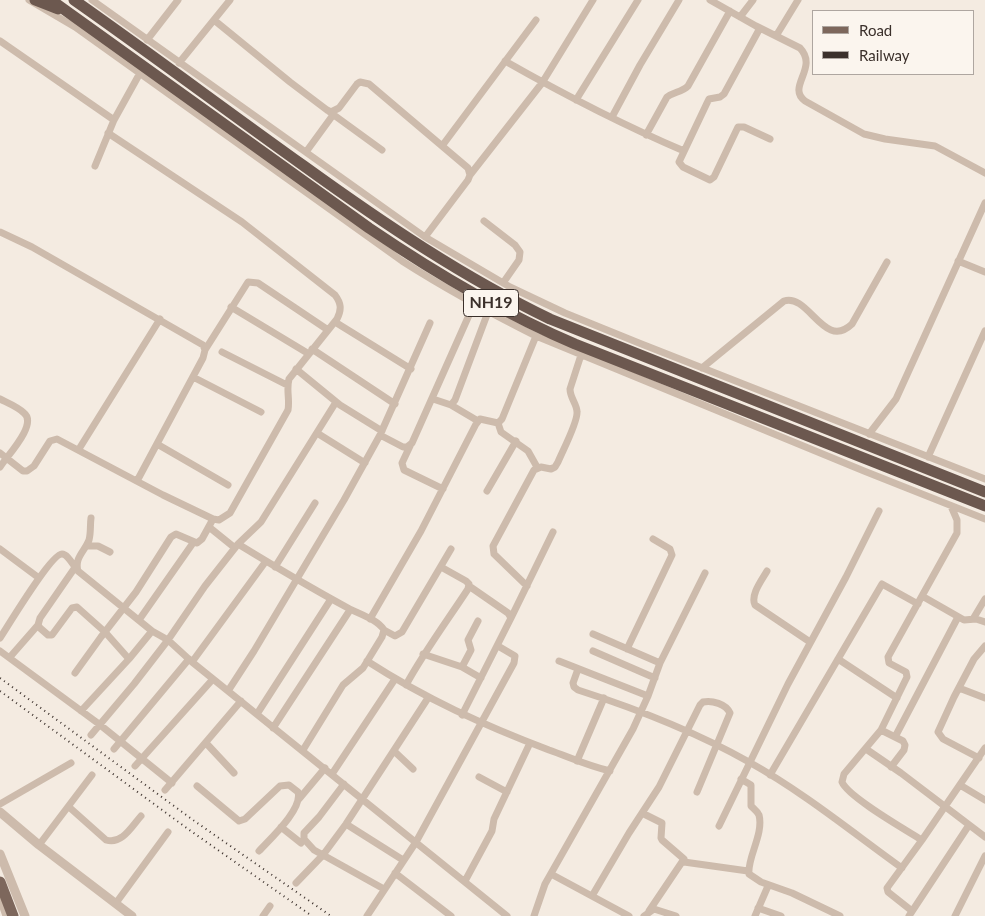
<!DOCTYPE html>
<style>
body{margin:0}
#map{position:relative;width:985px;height:916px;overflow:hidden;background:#f4ebe1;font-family:Lato,sans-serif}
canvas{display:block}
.legend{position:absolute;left:812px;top:10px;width:162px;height:65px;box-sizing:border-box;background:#fbf5ee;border:1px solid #aea6a0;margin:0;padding:6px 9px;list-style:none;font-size:15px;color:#3b302b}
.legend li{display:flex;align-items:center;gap:10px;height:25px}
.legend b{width:25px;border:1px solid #aea6a0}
</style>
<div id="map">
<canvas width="985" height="916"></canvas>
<ul class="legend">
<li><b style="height:6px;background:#7d675c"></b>Road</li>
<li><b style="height:6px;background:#3b302b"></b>Railway</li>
</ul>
</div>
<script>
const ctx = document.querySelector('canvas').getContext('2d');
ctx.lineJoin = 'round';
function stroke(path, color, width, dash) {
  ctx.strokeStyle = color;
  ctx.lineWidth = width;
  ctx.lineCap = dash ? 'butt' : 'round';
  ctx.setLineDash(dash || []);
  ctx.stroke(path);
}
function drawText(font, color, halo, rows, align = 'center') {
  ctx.font = font + ' Lato,sans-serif';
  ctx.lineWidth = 4.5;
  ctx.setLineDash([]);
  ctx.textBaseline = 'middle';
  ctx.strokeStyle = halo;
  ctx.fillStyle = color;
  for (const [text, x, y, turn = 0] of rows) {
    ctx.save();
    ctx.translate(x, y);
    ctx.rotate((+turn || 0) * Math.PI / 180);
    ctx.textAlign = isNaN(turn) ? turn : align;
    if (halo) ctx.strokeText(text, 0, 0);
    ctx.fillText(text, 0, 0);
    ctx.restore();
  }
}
const minor = new Path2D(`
 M29 0 75 27 402 261C446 289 490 313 536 336L864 471 985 519
 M92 0 425 237 510 287 565 313 639 343 985 479
 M710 0 756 26 800 48C819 68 786 87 805 101L864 134 885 139 935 146 985 173
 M740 17 753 0
 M214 20 290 82 327 110 331 112 339 108 357 84 360 82 369 84 468 168 470 175 468 180 425 237
 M760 28 724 94 720 97 709 99 707 103 679 162 683 167 710 180 714 177 738 127H744L770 139
 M776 36 798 0
 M147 40 178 0
 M0 41 114 120
 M505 61C563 94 623 125 684 151
 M179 63 230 0
 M576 100 638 0
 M327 110 382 150
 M612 117 640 65 679 0
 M646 135 667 97C674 92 682 92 688 86L730 11
 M442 146 536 20
 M306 152 333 115
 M95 166 114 120 140 73
 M470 175 542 83 593 0
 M484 221 515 245 520 252 519 260 503 283
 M0 232 32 247 203 345 205 350 203 358 137 481
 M958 261 985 272
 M231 307 309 354
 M335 322 411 369
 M312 349 395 404
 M205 350 248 282 258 283 328 330
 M222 352 287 385
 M702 368 784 301C809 293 824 351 852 324L887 262
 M296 369 340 405 382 431
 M193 377 261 412
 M0 399C8 403 18 407 24 413 38 424 7 456 0 467
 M433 399 451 405 455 400 488 312
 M451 405 478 421
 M498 423 501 432 528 451 537 467
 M317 433 365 463
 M869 434 896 399 985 203
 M380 435 403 447H407L412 443 474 304
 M157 444 228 485
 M410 446 402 463 404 470 443 489
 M79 449 160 319
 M0 453 23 471H27L34 466 50 441 57 439 163 495 213 519 219 520 230 513 288 410C290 399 286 390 289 379L337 319C342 309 341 303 335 295L242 222 108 133
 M928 457 985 331
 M487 491 516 441
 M91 518C90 525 91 533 89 540 85 551 74 558 78 571L152 631 168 640 192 662 507 916
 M209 527 235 548
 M238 544C274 566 311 588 348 608 359 614 377 619 384 630L382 637 363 668 343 685 303 750
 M86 546H98L110 552
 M0 549 39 578
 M76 566 40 618 38 625 40 628 48 635H52L72 608 77 607 105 632 129 659
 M275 567 315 503
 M767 571C762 580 750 595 755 605L810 642
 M527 586 494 554 493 546 534 470 541 467 551 469 555 467 558 462C562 452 578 422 577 412 577 404 570 398 570 389L581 355
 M922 596 964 620 976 619 985 622
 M511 618 553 532
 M370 619 421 531 476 424 480 419 498 423 502 419 536 336
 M973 619 985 599
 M139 620 193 543
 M384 630 395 636 402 632 451 549
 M593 634 660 663
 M0 638C8 626 51 554 62 554 67 554 72 563 75 567
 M627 649 672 555 670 549 653 539
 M0 651 99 724 172 783
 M593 651 655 678
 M423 654 462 667 481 678
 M10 657 38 625
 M838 659 897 698
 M367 661C426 699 483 725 549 750 569 757 588 766 610 771
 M559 661 648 696
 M192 662 266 561
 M462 667 471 650 468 640 478 621
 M578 669 573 683 574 687 578 690C637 709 696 732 749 762 803 792 852 832 902 868
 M75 673 101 637 136 592 171 537 176 534 197 543 202 539 213 519
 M406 685C424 652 447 621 468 589L469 584 466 581 441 567
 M959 688 985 698
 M228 691 254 651 344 500 380 435 430 323
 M81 711 129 659 152 631
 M257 714 331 599
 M462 715 511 618 508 613 469 586
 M273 728 350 610
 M881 730 903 741 905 745 904 750 891 767
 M91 735 134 684 168 640 205 586 238 544 261 522 336 402
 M895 737 958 617
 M206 743 234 773
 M114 749 189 659
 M866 749 901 773 985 837
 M394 751 413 769
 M979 758 943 739 938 732 954 697 974 659 985 646
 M577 761 604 698
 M135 766 213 679
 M332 774 395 679
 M770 775 882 584 918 604
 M479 777 507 792
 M741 779 751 785V806C754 809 757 811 759 815 764 834 747 858 749 874L761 882 792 893 840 916
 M344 784 319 817 304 833V839L314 850 323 855 384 889
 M960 785 985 800
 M197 786 239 821 245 819 280 786 289 785 298 792C303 809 270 839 259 851
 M165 790 241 701
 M299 799 325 768
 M0 804 71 763
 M69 807 106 840C122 845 132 826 141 816
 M642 813 662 823 661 838 662 840 684 859 649 911
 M346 824 403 860
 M719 826 788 684 846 577 879 511
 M281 827 301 843
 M922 840C906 830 848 797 842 782L844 774 881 730 907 677 906 672 889 663 888 657 957 533V520L951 506
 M39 845 92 775
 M684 862 748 871
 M395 873 451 916
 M551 874 629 916
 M465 881 492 831 494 819 530 743
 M296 883 323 855 346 824 428 698
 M592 896 629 833 659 787 700 705 703 702C712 700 726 704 730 713L697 792
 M0 899 6 916
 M116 903 168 832
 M758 908 781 916
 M912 911 888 892 887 888 922 840 985 748
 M263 916 270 906
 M367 916 416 842 514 663 515 656 498 646
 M534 916 545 884 633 729 648 696 660 663 705 573
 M644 916 654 909 676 916
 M755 916 768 886
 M909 916 969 825
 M955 916 985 856`);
const tertiary = new Path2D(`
 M0 812 39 845 132 916
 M0 854 25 916`);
const primary = new Path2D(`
 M0 882 13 916`);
const trunk = new Path2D(`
 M35 0 58 9
 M51 0 369 228C434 272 502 313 575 344L985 506
 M74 0C151 54 227 111 304 166 383 223 463 277 550 319L985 492`);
const rail = new Path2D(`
 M0 678 193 820 331 916
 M0 691 188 829 312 916`);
const shields = [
 [491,303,55]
];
const shieldNames = [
 ["NH19",491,303]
];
stroke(minor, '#cdbbac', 7);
stroke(tertiary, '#cdbbac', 9);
stroke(primary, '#7d675c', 11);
stroke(trunk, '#6c584f', 11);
stroke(rail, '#3b302b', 2, [1, 4]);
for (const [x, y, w] of shields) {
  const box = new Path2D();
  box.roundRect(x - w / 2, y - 13.5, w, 27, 4);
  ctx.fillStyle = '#fbf5ee';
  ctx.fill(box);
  stroke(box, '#3b302b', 1);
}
drawText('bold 16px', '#3b302b', null, shieldNames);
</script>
